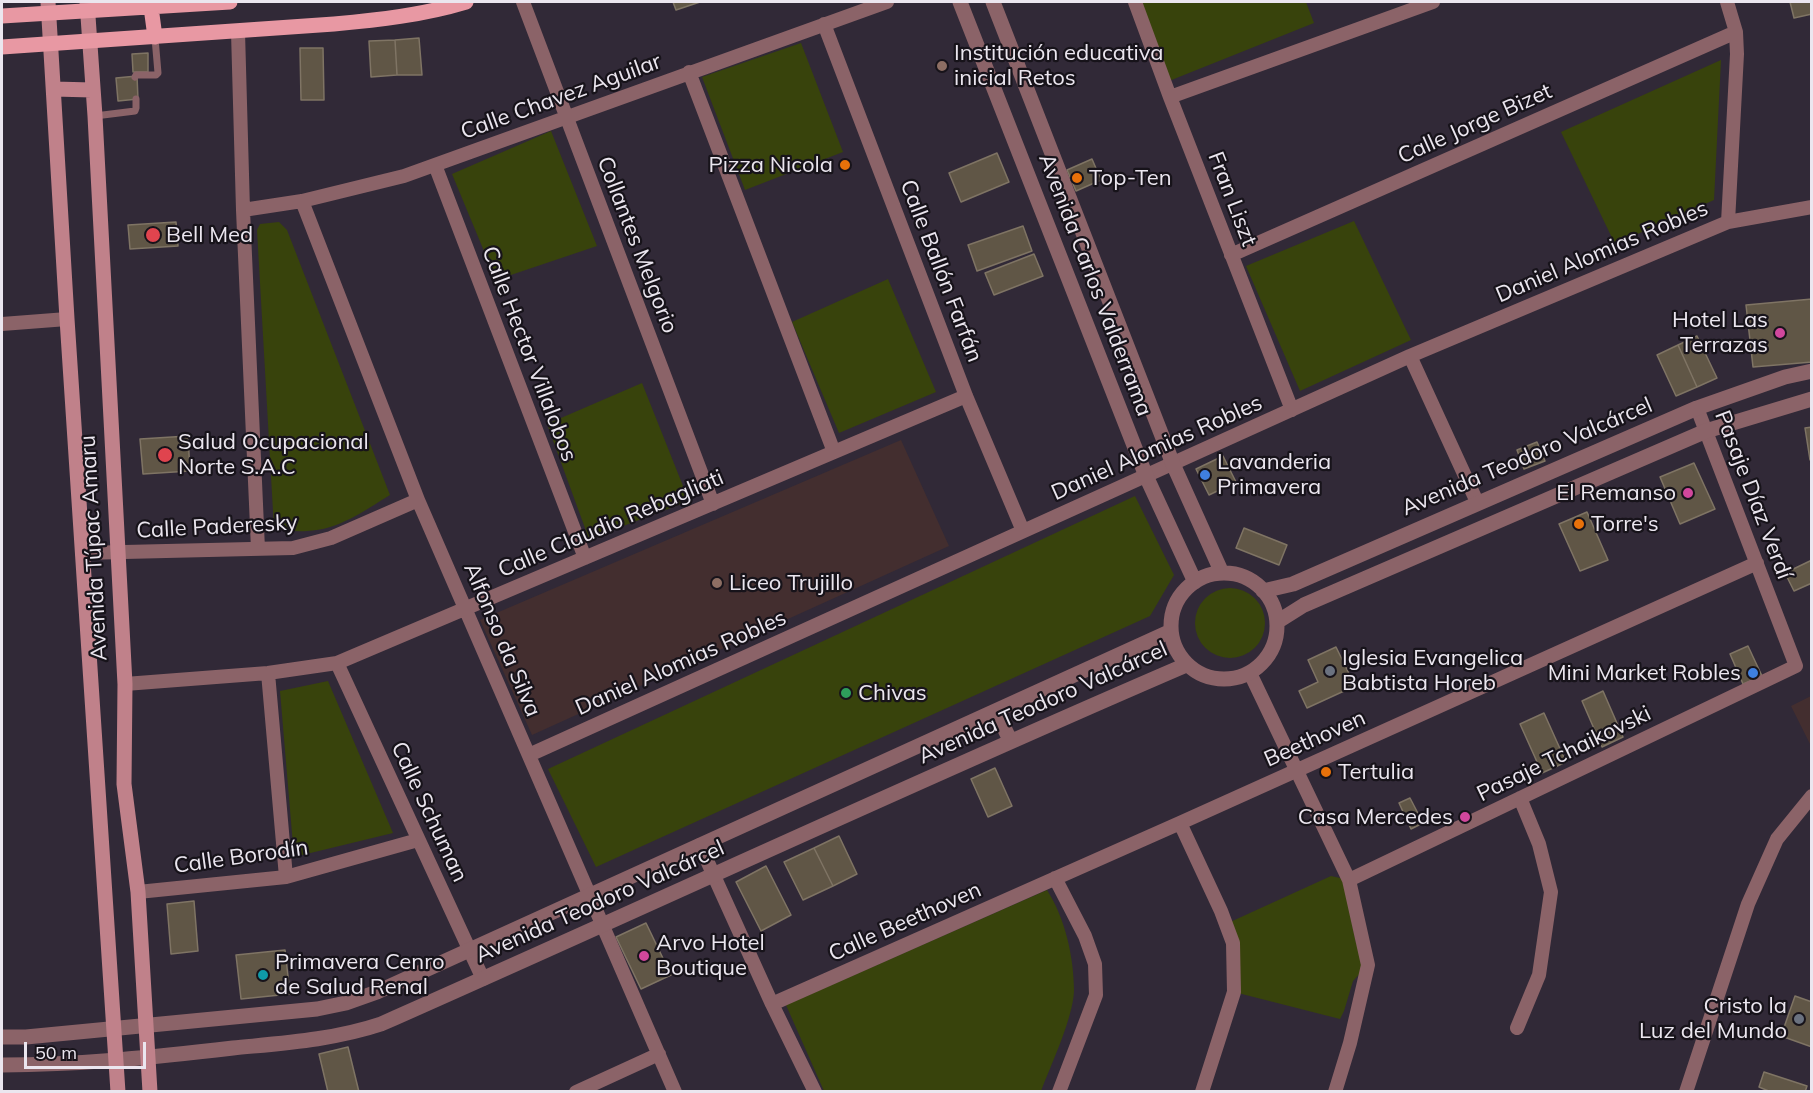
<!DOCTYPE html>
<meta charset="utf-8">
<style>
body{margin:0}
#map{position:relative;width:1813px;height:1093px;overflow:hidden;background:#312937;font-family:Mulish,sans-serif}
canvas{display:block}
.frame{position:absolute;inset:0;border:3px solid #ebe6ef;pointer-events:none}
.scale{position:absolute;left:24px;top:1042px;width:122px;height:27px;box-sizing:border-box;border:3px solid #ebe6ef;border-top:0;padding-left:8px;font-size:18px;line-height:21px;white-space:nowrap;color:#ebe6ef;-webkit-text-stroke:4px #17131a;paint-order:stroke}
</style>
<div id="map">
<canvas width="1813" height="1093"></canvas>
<div class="frame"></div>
<div class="scale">50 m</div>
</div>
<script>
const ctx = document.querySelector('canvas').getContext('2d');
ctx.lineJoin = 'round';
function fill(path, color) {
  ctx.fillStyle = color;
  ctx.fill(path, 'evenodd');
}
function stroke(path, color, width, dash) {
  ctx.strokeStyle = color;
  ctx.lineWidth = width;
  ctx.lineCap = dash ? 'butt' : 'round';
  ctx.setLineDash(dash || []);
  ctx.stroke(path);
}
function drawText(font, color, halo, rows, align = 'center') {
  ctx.font = font + ' Mulish,sans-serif';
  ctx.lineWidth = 4.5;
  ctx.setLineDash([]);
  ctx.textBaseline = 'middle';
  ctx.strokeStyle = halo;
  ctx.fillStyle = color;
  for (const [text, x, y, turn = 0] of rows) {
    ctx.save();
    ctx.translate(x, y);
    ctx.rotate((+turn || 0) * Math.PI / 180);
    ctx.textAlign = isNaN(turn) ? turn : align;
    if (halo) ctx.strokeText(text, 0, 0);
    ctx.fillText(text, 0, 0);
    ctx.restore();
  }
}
const education = new Path2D(`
 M901 440 949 546 532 735 480 620Z
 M1811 696V746L1791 706Z`);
const green = new Path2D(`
 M1139 2H1306L1314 23 1169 81Z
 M801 43 843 152 745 190 702 77Z
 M1721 60 1714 200 1615 244 1561 132Z
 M551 131 597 246 496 280 452 174Z
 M1354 221 1411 340 1300 391 1246 266Z
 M279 222 287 230 390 495C364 511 338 530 307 531 296 532 284 530 274 529L257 230 260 224Z
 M888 279 936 392 839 433 792 322Z
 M642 383 689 501 589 539 547 424Z
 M1135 496 1174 575 1150 616 596 867 548 769Z
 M1195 623a35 35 0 1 1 70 0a35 35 0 1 1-70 0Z
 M328 681 393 833 294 857 280 691Z
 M1331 876 1349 880 1351 919 1356 943 1368 965 1353 981 1344 1011 1340 1019 1234 992 1228 923Z
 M1047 890C1065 918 1074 957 1074 991 1073 1018 1051 1065 1041 1091H824L786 1005Z`);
const building = new Path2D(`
 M673 2H700L676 10Z
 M1790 2H1812V14L1794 18Z
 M419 38 422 75H397L395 40Z
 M395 40 397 75 371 77 369 41Z
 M300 48H323L324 100H301Z
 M148 53V72H133L132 54Z
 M137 76 138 99 118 101 116 78Z
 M997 153 1009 182 961 202 949 173Z
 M1092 159 1101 180 1076 191 1067 170Z
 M176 222 178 246 130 249 128 225Z
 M1023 226 1032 251 977 271 968 245Z
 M1034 254 1043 276 994 295 985 273Z
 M1812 299V362L1753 367 1746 305Z
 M1697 336 1717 378 1697 387 1678 345Z
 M1678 345 1697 387 1676 396 1657 355Z
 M1812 427V460H1810L1805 428Z
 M188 436 190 471 143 474 140 439Z
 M1537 442 1545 461 1524 469 1517 450Z
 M1223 456 1236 482 1209 495 1196 469Z
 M1694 463 1715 509 1680 524 1660 477Z
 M1587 512 1608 560 1580 571 1559 524Z
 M1244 528 1287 545 1279 565 1236 548Z
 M1812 560V583L1794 591 1785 573Z
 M1748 646 1762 676 1743 684 1730 654Z
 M1336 647 1355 686 1307 708 1299 691 1318 682 1308 660Z
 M1603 691 1623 737 1602 747 1582 701Z
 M1544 713 1566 762 1542 773 1520 724Z
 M995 768 1012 806 988 817 971 779Z
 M1410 798 1423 823 1411 829 1399 803Z
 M839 836 857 874 833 886 814 848Z
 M814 848 833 886 803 900 784 862Z
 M766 866 791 915 761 931 736 882Z
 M194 901 198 951 171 954 167 904Z
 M646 923 671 975 641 989 616 937Z
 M285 950 290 994 241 999 236 955Z
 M1795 996 1812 1002V1047L1781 1036Z
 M348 1047 359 1092H328L319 1054Z
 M1764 1072 1807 1086 1805 1092H1771L1759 1087Z`);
const service = new Path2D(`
 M135 77 136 75H156L158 73 155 38
 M95 116 135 111 136 108V99`);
const minor = new Path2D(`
 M523 2 713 504
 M1135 2 1170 97 1292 410
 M1727 2 1736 32 1737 54 1728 222
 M824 24 966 396 1023 531
 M238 32 243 210 258 549
 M689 72 834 452
 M1170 97 1433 2
 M435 165 585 558
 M302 201 418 500 675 1092
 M243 210 302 201 404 176 887 2
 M1231 255 1736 32
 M2 324 67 319
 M1410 356 1477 502
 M82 553 293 548 331 538 418 500
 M337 663 483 979
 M268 673 286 877
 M1250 673 1349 880 1368 965 1350 1043 1335 1092
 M125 684 268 673 337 663 966 396
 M529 755 1410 356 1728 222 1812 207
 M1180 823 1221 911 1233 943 1234 992 1202 1092
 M700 845 772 1004 815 1092
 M1055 878 1085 936 1095 964 1096 995 1059 1092
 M1349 880 1796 666 1697 408
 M138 892 286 877 418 840
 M772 1004 1180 823 1757 563
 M1517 1028 1539 975 1551 892 1539 844 1520 798
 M576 1092 659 1054
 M1686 1092 1748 904 1777 839 1812 796`);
const tertiary = new Path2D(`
 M960 2 1146 476 1195 582
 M993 2 1173 464 1222 573
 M1171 626a53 53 0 1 1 106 0a53 53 0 1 1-106 0Z
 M1263 591 1293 584 1697 408 1785 377 1812 371
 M1277 622 1304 605 1706 431 1812 399
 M996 711 1010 740
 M2 1037H26L317 1009 346 1003 377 992 1171 631
 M2 1065C79 1065 156 1057 233 1048 283 1043 333 1040 381 1024 650 905 916 781 1186 665`);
const secondary = new Path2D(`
 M48 2 67 319 118 1092
 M87 2 95 116 125 684 124 784 138 892 150 1092
 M54 89 92 90`);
const primary = new Path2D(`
 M151 7 155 37
 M2 16 230 2
 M2 47 334 24C378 20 423 15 466 2`);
const markers = [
 [942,66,6,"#8d6e63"],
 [845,165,6,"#e8710a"],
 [1077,178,6,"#e8710a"],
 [153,235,8,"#e0444e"],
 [1780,333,6,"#d1479c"],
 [165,455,8,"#e0444e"],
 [1205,475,6,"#3f7fe0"],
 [1688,493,6,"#d1479c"],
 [1579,524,6,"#e8710a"],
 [717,583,6,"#8d6e63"],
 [1330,671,6,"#6b7280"],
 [1753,673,6,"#3f7fe0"],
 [846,693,6,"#2e9e5b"],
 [1326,772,6,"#e8710a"],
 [1465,817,6,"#d1479c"],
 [644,956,6,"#d1479c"],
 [263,975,6,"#0f9aa8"],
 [1799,1019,6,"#6b7280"]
];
const poiNames = [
 ["Institución educativa",954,53],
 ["inicial Retos",954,78],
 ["Pizza Nicola",833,165,"right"],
 ["Top-Ten",1089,178],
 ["Bell Med",166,235],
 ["Hotel Las",1768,320,"right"],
 ["Terrazas",1768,345,"right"],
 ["Salud Ocupacional",178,442],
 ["Norte S.A.C",178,467],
 ["Lavanderia",1217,462],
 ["Primavera",1217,487],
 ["El Remanso",1676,493,"right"],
 ["Torre's",1591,524],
 ["Liceo Trujillo",729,583],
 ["Iglesia Evangelica",1342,658],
 ["Babtista Horeb",1342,683],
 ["Mini Market Robles",1741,673,"right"],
 ["Chivas",858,693],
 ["Tertulia",1338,772],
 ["Casa Mercedes",1453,817,"right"],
 ["Arvo Hotel",656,943],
 ["Boutique",656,968],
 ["Primavera Cenro",275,962],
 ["de Salud Renal",275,987],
 ["Cristo la",1787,1006,"right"],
 ["Luz del Mundo",1787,1031,"right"]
];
const streetNames = [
 ["Calle Chavez Aguilar",561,97,-20],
 ["Calle Jorge Bizet",1475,124,-24],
 ["Fran Liszt",1232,199,69],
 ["Collantes Melgorio",637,245,69],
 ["Daniel Alomias Robles",1602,252,-23],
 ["Calle Ballón Farfán",941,271,69],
 ["Avenida Carlos Valderrama",1095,285,69],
 ["Calle Hector Villalobos",529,354,69],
 ["Daniel Alomias Robles",1157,448,-24],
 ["Avenida Teodoro Valcárcel",1527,457,-23],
 ["Pasaje Díaz Verdí",1753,495,69],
 ["Calle Claudio Rebagliati",611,524,-23],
 ["Calle Paderesky",217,527,-3],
 ["Avenida Túpac Amaru",94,548,-93],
 ["Alfonso da Silva",502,640,67],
 ["Daniel Alomias Robles",681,663,-24],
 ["Avenida Teodoro Valcárcel",1043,703,-24],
 ["Beethoven",1315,739,-24],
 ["Pasaje Tchaikovski",1564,754,-26],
 ["Calle Schuman",429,812,65],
 ["Calle Borodín",241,857,-8],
 ["Avenida Teodoro Valcárcel",600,902,-24],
 ["Calle Beethoven",905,922,-24]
];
fill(education, '#432e2f');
fill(green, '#38430c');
fill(building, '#605646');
stroke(building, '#7f7464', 1.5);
stroke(service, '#8b6368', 7);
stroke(minor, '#8b6368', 14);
stroke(tertiary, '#8b6368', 15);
stroke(secondary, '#c0818a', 15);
stroke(primary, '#e898a3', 15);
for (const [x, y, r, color] of markers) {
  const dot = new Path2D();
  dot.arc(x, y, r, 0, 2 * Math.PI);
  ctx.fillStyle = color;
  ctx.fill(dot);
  stroke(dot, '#17131a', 2);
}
drawText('22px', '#ebe6ef', '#17131a', poiNames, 'left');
drawText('22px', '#ebe6ef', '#17131a', streetNames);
</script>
